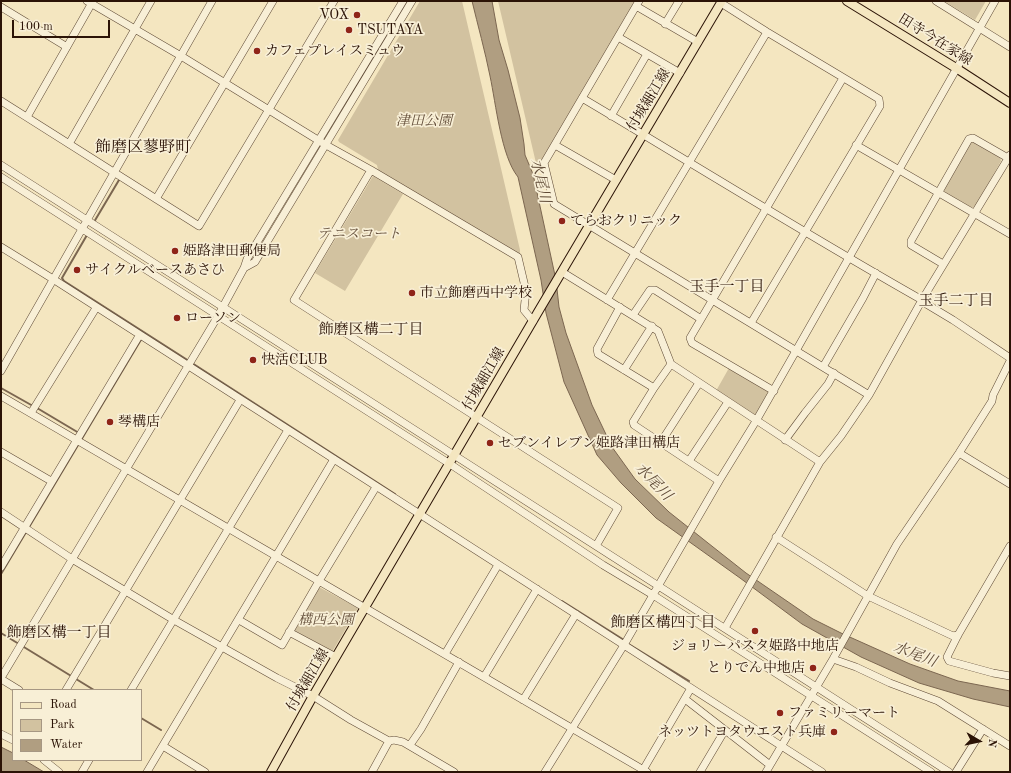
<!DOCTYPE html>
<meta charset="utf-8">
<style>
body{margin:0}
#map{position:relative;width:1011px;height:773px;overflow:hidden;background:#f4e6c0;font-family:"Old Standard TT",serif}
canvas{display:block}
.frame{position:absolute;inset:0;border:2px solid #2b1306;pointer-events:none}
.legend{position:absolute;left:12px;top:689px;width:130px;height:72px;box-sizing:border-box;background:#f8efd6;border:1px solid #a69783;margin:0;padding:5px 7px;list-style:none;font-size:12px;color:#2b1306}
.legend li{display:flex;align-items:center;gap:8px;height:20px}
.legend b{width:20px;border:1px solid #a69783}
.north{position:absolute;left:959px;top:721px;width:40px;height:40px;-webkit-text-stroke:3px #f8efd6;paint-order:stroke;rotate:99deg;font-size:11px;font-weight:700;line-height:16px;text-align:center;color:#2b1306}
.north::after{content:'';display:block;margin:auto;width:14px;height:18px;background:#2b1306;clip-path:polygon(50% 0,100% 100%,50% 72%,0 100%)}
.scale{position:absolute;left:12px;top:20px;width:98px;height:18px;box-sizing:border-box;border:2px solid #2b1306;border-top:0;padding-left:5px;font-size:12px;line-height:14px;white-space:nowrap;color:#2b1306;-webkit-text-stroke:3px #f8efd6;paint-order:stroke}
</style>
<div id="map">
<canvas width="1011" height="773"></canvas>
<div class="frame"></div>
<ul class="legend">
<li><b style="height:5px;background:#f4e6c0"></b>Road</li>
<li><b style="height:11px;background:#d2c2a0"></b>Park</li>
<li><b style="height:11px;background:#b09e81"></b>Water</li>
</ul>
<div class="north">N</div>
<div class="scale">100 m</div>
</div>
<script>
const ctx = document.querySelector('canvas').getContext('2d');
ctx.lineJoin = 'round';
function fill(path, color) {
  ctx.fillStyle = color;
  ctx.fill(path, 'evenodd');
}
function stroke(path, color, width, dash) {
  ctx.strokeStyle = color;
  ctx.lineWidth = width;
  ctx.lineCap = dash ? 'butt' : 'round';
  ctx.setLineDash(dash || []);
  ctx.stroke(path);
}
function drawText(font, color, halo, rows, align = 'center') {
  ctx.font = font + ' "Old Standard TT","Noto Serif JP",serif';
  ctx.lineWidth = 3.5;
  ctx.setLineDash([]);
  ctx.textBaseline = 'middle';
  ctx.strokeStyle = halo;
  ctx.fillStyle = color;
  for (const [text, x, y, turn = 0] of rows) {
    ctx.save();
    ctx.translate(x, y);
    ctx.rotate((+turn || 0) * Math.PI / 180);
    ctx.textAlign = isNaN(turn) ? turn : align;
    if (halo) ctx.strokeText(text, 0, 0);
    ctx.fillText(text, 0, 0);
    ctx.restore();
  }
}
const green = new Path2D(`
 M420 1H462L520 250V256L378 170 377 165 339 142 338 140Z
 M498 1H636L542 162 536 163Z
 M944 1H986L975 20Z
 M974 142 1000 157 1001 161 977 204 974 207H971L945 193 944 189 970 143Z
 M373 176 403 194 345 291 315 273Z
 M729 368 769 391 755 416 716 391Z
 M319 587 358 608 332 652 294 631Z`);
const water = new Path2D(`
 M472 1H492L499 40 508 70 520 118 524 144 525 155 533 174 556 280 559 307 566 333 592 405 612 447 635 479 669 512 708 543 746 573 813 619 843 634 910 664 958 681 1010 691V707L973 699 919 683 861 657 802 624 740 578 656 518 621 483 597 455 564 382 546 313 541 280 518 177C501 156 496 104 490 76 485 51 478 26 472 1Z
 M1 747 13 753V760H24L44 772H1Z`);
const stream = new Path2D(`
 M94 222 119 180
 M87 235 62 278 64 281 189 361
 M192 363 395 494
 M1 388 33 406
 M37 408 79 433
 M1 574 142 338
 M562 601 624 640
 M1 633 94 690
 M627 643 689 681
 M141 718 161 730`);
const minor = new Path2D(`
 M87 1 181 56 326 145 371 170 518 257 526 291 524 310 533 321
 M639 1 544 163 554 204 869 395
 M936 1 1010 47
 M721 3 767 32 879 99 880 106 751 323
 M636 6 698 42
 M1 7 67 47
 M665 24 679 1
 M618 37 680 73
 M582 98C695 165 807 235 922 300L923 302 953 320 1010 358
 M1 101 199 226 334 1
 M611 116 647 54
 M27 117 93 1
 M69 144 151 1
 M555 145 616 180
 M856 145 1010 234
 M1 165 949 772
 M371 170 294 300 618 508 596 546
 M1 177 450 464 603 565 653 595 931 772
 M156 199 273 1
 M1 247 53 279 822 772
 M943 264 911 245V241L969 139 973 138 1008 158
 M244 268 255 262 412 1
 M562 272 658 331 671 364 820 462
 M607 300 767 32
 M620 307 597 349 598 354 654 388
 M633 315 650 290H655L701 319
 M671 364 654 388 633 422 634 425 719 481
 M823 367 863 298 876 273
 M624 370 652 326
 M1 371 212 1
 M774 391 692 343 690 338 843 78
 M1 396 647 772
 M31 413 96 308
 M785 440 805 413 828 384 834 373
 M661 442 699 383
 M1 452 51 481
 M959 453 1010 484
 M689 461 728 402
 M1 512 72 559 174 620 277 678 313 696 351 720 389 741 394 740 403 742 454 772
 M776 537 868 596 953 636 958 635
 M1010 546 958 635 947 657 949 661 993 673 1010 676
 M1 567 139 336
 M239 620 282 645 319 581 376 487
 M725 628 820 462 841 436 869 395 922 300 1010 155
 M289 632 336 657
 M445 654 498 565
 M833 659 856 667 890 683 938 701 1010 746
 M484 677 537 589
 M1 678 218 316 244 268 247 259 403 1
 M1 679 19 690
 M66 690 240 400
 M131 690 288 430
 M685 699 725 730 700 772
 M523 700 576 614
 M725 730 770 765
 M1 734 13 740
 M410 745 421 729 459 662
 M163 746 205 772
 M44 760 59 772
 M643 770 691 688
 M82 772 89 760
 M147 772 334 459
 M372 772 389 741
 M545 772 624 645 719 481 756 421 995 1
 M766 772 833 659 897 544 959 453 992 401 993 395 1010 361
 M956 772 983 729`);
const major = new Path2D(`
 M847 1 956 68 1010 103
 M271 772 313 696 538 312 722 1`);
const markers = [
 [357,15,4,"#8f2418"],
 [349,30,4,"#8f2418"],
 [257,51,4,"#8f2418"],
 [562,221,4,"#8f2418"],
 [175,251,4,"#8f2418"],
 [77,270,4,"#8f2418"],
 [412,293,4,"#8f2418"],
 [177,318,4,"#8f2418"],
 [253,360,4,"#8f2418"],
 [110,422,4,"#8f2418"],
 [490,443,4,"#8f2418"],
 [755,631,4,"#8f2418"],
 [813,668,4,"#8f2418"],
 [780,713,4,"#8f2418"],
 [834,732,4,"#8f2418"]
];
const poiNames = [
 ["VOX",349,15,"right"],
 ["TSUTAYA",357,30],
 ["カフェプレイスミュウ",265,51],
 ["てらおクリニック",570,221],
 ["姫路津田郵便局",183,251],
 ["サイクルベースあさひ",85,270],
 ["市立飾磨西中学校",420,293],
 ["ローソン",185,318],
 ["快活CLUB",261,360],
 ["琴構店",118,422],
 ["セブンイレブン姫路津田構店",498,443],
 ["ジョリーパスタ姫路中地店",755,646,"center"],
 ["とりでん中地店",805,668,"right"],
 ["ファミリーマート",788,713],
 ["ネッツトヨタウエスト兵庫",826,732,"right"]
];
const streetNames = [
 ["田寺今在家線",935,40,32],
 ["付城細江線",649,100,-59],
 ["付城細江線",484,379,-60],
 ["付城細江線",308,680,-60]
];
const parkNames = [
 ["津田公園",424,121],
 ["テニスコート",359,234],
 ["構西公園",326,620]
];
const waterNames = [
 ["水尾川",540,181,77],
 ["水尾川",653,482,46],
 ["水尾川",915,655,21]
];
const neighbourhoodNames = [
 ["玉手一丁目",727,287],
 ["玉手二丁目",956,301],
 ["飾磨区構二丁目",371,330],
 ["飾磨区構四丁目",663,623],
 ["飾磨区構一丁目",59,633]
];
const quarterNames = [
 ["飾磨区蓼野町",143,148]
];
fill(green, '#d2c2a0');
fill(water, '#b09e81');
stroke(water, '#7b6650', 1);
stroke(stream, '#7b6650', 2);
stroke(minor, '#5d4834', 8);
stroke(major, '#2b1306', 10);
stroke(minor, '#f8efd6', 7);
stroke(major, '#f4e6c0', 8);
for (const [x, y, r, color] of markers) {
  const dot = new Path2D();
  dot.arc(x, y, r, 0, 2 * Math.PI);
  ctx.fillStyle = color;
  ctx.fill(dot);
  stroke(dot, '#f8efd6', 1.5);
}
drawText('14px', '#2b1306', '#f8efd6', poiNames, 'left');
drawText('14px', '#2b1306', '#f8efd6', streetNames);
drawText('italic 14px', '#65503c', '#f8efd6', parkNames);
drawText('italic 15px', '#604b37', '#f8efd6', waterNames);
drawText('15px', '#2b1306', '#f8efd6', neighbourhoodNames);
drawText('16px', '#2b1306', '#f8efd6', quarterNames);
</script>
